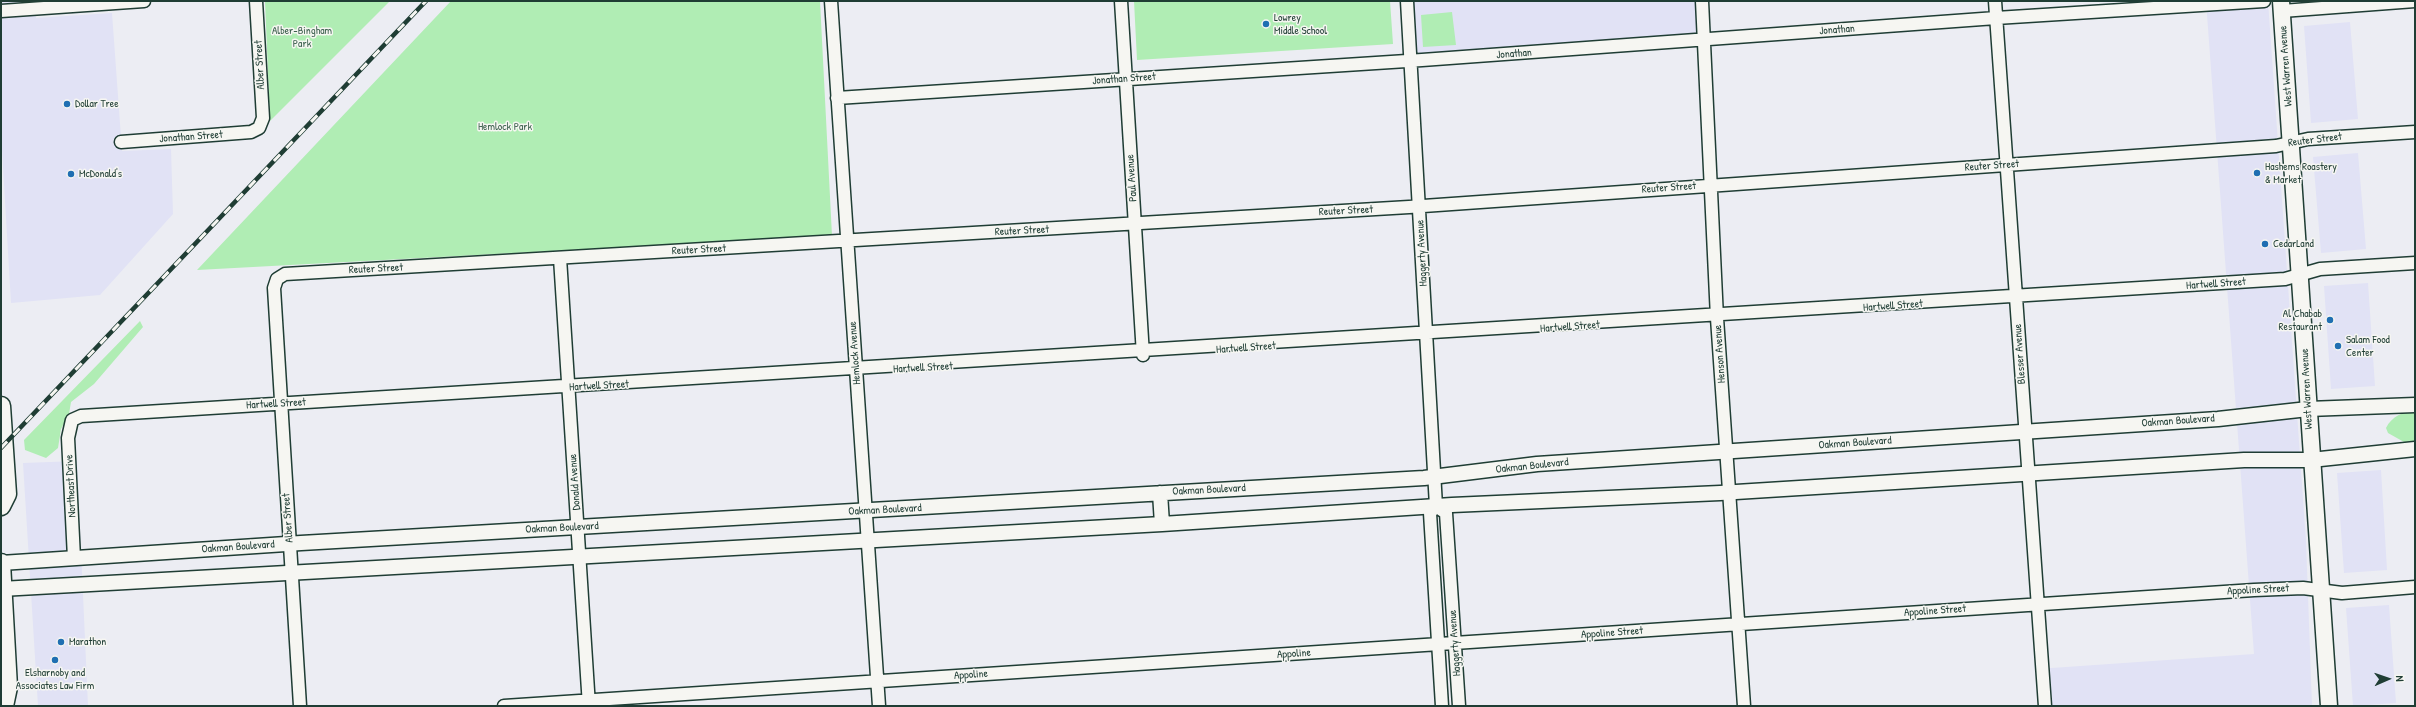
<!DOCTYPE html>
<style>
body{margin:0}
#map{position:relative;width:2416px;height:707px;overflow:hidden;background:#ecedf3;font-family:"Patrick Hand",sans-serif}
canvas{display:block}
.frame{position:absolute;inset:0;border:2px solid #1f3d34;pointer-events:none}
.north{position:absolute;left:2368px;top:659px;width:40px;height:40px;-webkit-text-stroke:3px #f6f6f2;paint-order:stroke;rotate:88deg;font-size:11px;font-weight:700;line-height:16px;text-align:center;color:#1f3d34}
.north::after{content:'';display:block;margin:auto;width:14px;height:18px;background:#1f3d34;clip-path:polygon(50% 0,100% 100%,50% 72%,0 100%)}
</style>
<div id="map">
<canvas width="2416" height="707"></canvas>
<div class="frame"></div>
<div class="north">N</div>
</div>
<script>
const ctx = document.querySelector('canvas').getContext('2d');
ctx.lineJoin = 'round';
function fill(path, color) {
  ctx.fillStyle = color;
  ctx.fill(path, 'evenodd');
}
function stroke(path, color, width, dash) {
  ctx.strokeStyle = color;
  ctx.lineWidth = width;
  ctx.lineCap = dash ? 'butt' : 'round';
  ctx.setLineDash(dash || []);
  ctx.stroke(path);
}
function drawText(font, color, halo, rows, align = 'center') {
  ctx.font = font + ' "Patrick Hand",sans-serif';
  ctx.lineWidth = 3;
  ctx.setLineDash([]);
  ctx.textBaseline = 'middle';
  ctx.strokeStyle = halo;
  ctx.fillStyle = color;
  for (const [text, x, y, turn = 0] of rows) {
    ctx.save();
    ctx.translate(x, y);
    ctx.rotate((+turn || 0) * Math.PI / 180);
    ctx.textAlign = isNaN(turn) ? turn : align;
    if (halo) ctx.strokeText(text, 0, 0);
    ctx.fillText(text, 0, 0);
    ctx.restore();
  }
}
const built = new Path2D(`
 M1 1H35L36 18 112 13 122 151 171 149 173 214 100 295 11 303 1 133Z
 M1414 1H1695L1697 31 1696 34 1420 54 1417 52Z
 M2206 1H2268L2306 541 2312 706H2039L2037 669 2254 654Z
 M2350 22 2358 119 2311 123 2304 26Z
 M2358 153 2366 249 2321 253 2313 157Z
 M2368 283 2375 386 2331 389 2324 286Z
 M77 461 88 706H38L23 463Z
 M2381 470 2387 570 2344 573 2337 473Z
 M2389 605 2396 703 2353 706 2346 608Z`);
const green = new Path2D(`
 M265 1H390L270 121Z
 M451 1H820L832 236 197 270Z
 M1134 1H1390L1393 44 1137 60Z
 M1452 12 1456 45 1423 47 1421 15Z
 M140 321 143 327 94 384 71 402 69 414 61 429 58 448 46 458 25 450 24 440Z
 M2415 410V443L2404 442 2388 433 2386 428C2392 416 2403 412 2415 410Z`);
const minor = new Path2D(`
 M831 1 879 706
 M1121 1 1143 355
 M1407 1 1436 506 1430 513 1442 706
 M1702 1 1717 318 1744 706
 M1995 1 2045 706
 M1 11 144 1
 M2282 11 2415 1
 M837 98 1422 60 1996 18 2264 1
 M121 142 251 132 259 128 263 118 256 1
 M560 258 589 706
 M1436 506 1446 513 1459 706
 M74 558 68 438 72 420 81 416C816 373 1551 330 2285 279L2320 269 2415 263
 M300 706 274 288 277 279 285 274 1409 207 2276 146 2308 139 2415 132
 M504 706 2254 590 2303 588 2342 593 2415 587`);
const tertiary = new Path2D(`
 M1160 493 1162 524
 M1 563 301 543 1424 478 1537 464 2218 419 2308 409 2415 405
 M1 589 1162 524 1452 505 1720 493 2244 460H2311L2415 449`);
const secondary = new Path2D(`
 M2281 1 2329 706`);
const primary = new Path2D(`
 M1 406 7 494 1 506
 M1 563 8 687 4 706`);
const rail = new Path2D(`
 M1 448 426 1`);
const markers = [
 [1266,24,4,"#1f6fb2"],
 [67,104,4,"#1f6fb2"],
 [2257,173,4,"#1f6fb2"],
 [71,174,4,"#1f6fb2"],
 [2265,244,4,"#1f6fb2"],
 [2330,320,4,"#1f6fb2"],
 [2338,346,4,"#1f6fb2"],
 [61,642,4,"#1f6fb2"],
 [55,660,4,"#1f6fb2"]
];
const poiNames = [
 ["Lowrey",1274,18],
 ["Middle School",1274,31],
 ["Dollar Tree",75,104],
 ["Hashems Roastery",2265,167],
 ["& Market",2265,180],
 ["McDonald's",79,174],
 ["CedarLand",2273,244],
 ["Al Chabab",2322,314,"right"],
 ["Restaurant",2322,327,"right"],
 ["Salam Food",2346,340],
 ["Center",2346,353],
 ["Marathon",69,642],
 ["Elsharnoby and",55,673,"center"],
 ["Associates Law Firm",55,686,"center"]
];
const streetNames = [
 ["Jonathan",1837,30,-4],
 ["Jonathan",1514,54,-4],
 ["Alber Street",260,65,-93],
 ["West Warren Avenue",2286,66,-94],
 ["Jonathan Street",1124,79,-4],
 ["Jonathan Street",191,137,-4],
 ["Reuter Street",2315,140,-7],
 ["Reuter Street",1992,166,-4],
 ["Paul Avenue",1132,178,-94],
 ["Reuter Street",1669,188,-4],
 ["Reuter Street",1346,211,-3],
 ["Reuter Street",1022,231,-3],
 ["Reuter Street",699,250,-3],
 ["Haggerty Avenue",1422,253,-93],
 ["Reuter Street",376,269,-3],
 ["Hartwell Street",2216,284,-4],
 ["Hartwell Street",1893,306,-4],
 ["Hartwell Street",1570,327,-4],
 ["Hartwell Street",1246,348,-4],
 ["Hemlock Avenue",855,353,-94],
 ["Henson Avenue",1720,354,-94],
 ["Blesser Avenue",2020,354,-94],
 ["Hartwell Street",923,368,-3],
 ["Hartwell Street",599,386,-3],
 ["West Warren Avenue",2307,389,-93],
 ["Hartwell Street",276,404,-3],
 ["Oakman Boulevard",2178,421,-4],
 ["Oakman Boulevard",1855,443,-4],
 ["Oakman Boulevard",1532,466,-6],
 ["Donald Avenue",575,482,-94],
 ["Northeast Drive",71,486,-93],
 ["Oakman Boulevard",1209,490,-3],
 ["Oakman Boulevard",885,510,-3],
 ["Alber Street",288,518,-94],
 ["Oakman Boulevard",562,528,-3],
 ["Oakman Boulevard",238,547,-4],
 ["Appoline Street",2258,590,-3],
 ["Appoline Street",1935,611,-4],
 ["Appoline Street",1612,633,-4],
 ["Haggerty Avenue",1455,643,-94],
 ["Appoline",1294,654,-4],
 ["Appoline",971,675,-4]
];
const parkNames = [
 ["Alber-Bingham",302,31],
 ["Park",302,44],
 ["Hemlock Park",505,127]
];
fill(built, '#e1e2f5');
fill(green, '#b0edb4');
stroke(minor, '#1f3d34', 15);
stroke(tertiary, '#1f3d34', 17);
stroke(secondary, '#1f3d34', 19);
stroke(primary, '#1f3d34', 21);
stroke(minor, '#f6f6f2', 12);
stroke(tertiary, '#f6f6f2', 14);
stroke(secondary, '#f6f6f2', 16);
stroke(primary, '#f6f6f2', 18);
stroke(rail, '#1f3d34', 4.5);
stroke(rail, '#f6f6f2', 3, [9]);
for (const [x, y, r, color] of markers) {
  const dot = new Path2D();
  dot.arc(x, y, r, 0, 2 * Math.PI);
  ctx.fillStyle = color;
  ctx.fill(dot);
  stroke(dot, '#f6f6f2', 1.5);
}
drawText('11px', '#1f3d34', '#f6f6f2', poiNames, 'left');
drawText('11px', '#1f3d34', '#f6f6f2', streetNames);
drawText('11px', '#3c604e', '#f6f6f2', parkNames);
</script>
